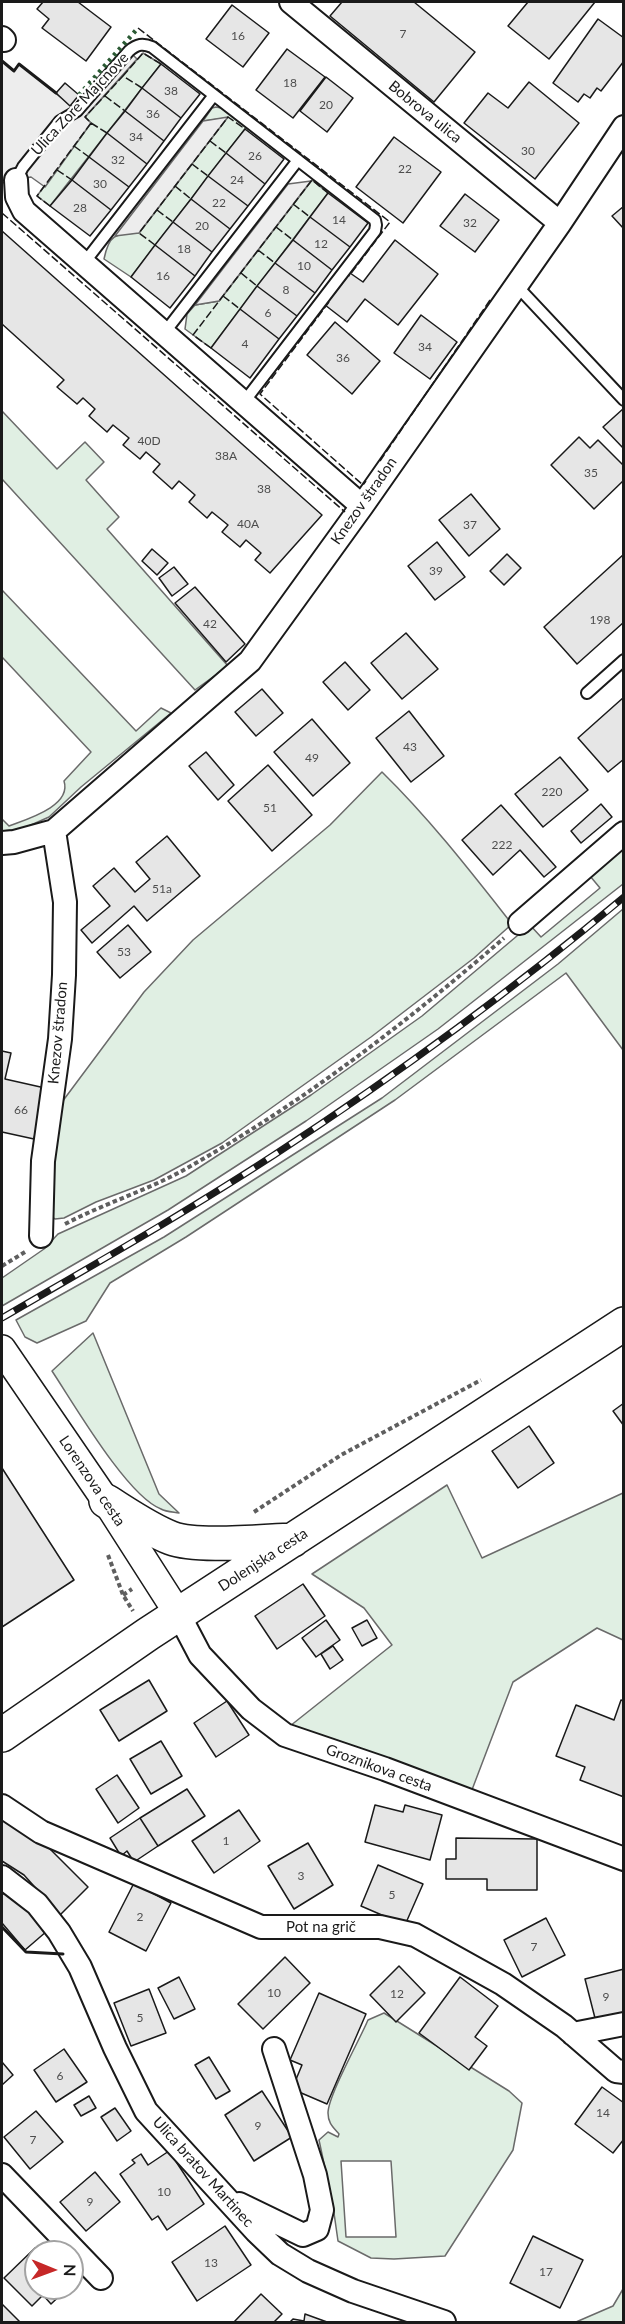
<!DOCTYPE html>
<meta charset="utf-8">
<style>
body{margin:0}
#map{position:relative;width:625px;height:2324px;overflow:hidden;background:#fff;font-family:Lato,sans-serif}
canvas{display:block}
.frame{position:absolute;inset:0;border:3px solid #1a1a1a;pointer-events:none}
.north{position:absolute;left:24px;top:2240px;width:60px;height:60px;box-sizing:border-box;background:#fff;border:2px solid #a3a3a3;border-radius:50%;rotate:91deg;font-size:16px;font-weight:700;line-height:24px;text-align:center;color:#1a1a1a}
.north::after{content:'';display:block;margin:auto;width:21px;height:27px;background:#c62828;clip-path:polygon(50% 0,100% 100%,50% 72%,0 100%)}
</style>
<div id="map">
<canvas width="625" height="2324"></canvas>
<div class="frame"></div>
<div class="north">N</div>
</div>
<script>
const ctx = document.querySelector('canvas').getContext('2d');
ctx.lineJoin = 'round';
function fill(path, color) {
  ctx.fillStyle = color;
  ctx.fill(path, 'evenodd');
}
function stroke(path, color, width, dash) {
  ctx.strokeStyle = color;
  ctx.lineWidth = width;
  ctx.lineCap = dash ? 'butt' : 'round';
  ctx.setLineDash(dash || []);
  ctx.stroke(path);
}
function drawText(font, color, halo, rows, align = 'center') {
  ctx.font = font + ' Lato,sans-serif';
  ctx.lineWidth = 4.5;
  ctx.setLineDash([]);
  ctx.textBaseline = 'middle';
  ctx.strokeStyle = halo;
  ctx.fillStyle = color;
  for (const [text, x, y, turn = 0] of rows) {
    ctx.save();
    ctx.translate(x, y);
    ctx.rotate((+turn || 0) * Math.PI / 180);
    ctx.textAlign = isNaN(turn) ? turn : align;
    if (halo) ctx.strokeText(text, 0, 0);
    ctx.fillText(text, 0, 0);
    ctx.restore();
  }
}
const green = new Path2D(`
 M143 53 161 64 50 206 37 196 91 123 85 117Z
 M216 107 221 108 246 126 245 129 131 277 104 259C109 234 115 234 139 233L227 118 203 121 212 108Z
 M312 180 328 193 211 348 185 329 187 314 195 305 219 301Z
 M2 411 57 469 85 442 104 462 86 480 119 517 107 529 228 666 195 690 2 479Z
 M2 590 136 731 161 708 171 713 81 787 49 817 22 829 2 831V819L9 826C27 819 72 806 64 781L91 752 2 657Z
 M382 772C430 819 471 872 512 924L474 958 371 1037 222 1143 154 1180 96 1202 64 1218 55 1219 50 1215 57 1109 65 1098 144 992 193 940 330 825Z
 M623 846V884L438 1029 306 1121 168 1210 2 1306V1278L44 1249 58 1234 186 1176 311 1095 422 1016 530 925 541 937 600 888 590 876Z
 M623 909V1050L566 973 395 1100 186 1237 110 1283 86 1321 37 1343 25 1337 16 1320 164 1237 382 1098 558 964Z
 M93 1333 159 1494 179 1513C174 1512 166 1512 161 1509 127 1496 74 1404 52 1371Z
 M447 1485 482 1558 623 1493V1640L597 1628 513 1682 470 1795 290 1726 392 1645 364 1608 312 1574Z
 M384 2013 509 2091 522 2103 513 2150 445 2256 394 2259 371 2258 338 2241 333 2206 319 2140 328 2132 338 2137 339 2134C333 2127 328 2123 328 2113 328 2096 360 2039 368 2020ZM341 2161H391L396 2237H346Z
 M623 2289V2322H576L613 2306Z`);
const parking = new Path2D(`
 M133 55 137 59 85 117 91 123 45 187 31 177 2 183V61L14 71 19 64 79 112Z
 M228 117 139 233 115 236 203 121Z
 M311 181 219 301 195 305 288 184Z`);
const building = new Path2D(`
 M43 2H78L111 27 86 61 42 28 49 19 37 9Z
 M342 2H414L475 52 434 102 330 16Z
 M528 2H595L549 59 508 26Z
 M232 5 269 33 243 67 206 39Z
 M598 19 624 38V61L601 91 597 88 590 98 584 94 578 102 553 83Z
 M287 49 325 77 293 118 256 90Z
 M161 64 200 94 181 118 142 88Z
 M326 77 353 98 327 132 300 111Z
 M529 82 579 123 535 179 464 123 488 93 508 108Z
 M65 83 79 95 70 106 56 93Z
 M142 88 181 118 164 141 125 111Z
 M125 111 164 141 147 164 107 133Z
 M245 129 284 159 265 184 226 153Z
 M107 133 147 164 129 187 89 157Z
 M394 137 441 172 403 223 356 187Z
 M226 153 265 184 248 206 208 176Z
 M89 157 129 187 111 210 72 180Z
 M208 176 248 206 230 229 191 199Z
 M72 180 111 210 90 236 50 206Z
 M328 193 368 223 350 247 310 217Z
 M465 194 499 220 475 252 440 226Z
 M191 199 230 229 212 252 173 222Z
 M624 206V229L612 216Z
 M310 217 350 247 332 270 293 240Z
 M173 222 212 252 195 276 155 245Z
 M2 231 322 515 270 573 255 560 261 553 246 540 240 547 222 532 228 525 212 512 207 518 189 502 195 495 179 481 172 489 153 472 160 464 146 452 140 459 123 445 129 438 113 425 107 432 89 416 95 409 83 398 77 404 57 387 64 380 2 324Z
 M293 240 332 270 315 293 275 263Z
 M395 240 438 274 398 325 365 299 347 322 325 305 350 273 363 282Z
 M155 245 195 276 170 308 131 277Z
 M275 263 315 293 297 316 257 286Z
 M257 286 297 316 279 339 240 309Z
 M240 309 279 339 250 378 211 348Z
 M421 315 457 342 430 379 394 353Z
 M335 322 380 361 352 394 307 355Z
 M624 408V449L603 427Z
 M579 437 590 448 598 440 624 466V480L594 509 551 465Z
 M471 494 500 529 469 556 439 520Z
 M437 542 465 577 435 600 408 566Z
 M152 549 168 563 157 575 142 561Z
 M507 554 521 568 504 585 490 571Z
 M624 554V622L577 664 544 627Z
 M174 567 188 584 172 596 159 578Z
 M195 587 245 644 226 662 175 603Z
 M406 633 438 669 402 699 371 663Z
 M345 662 370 690 348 710 323 682Z
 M262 689 283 713 256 736 235 712Z
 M624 697V759L608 772 578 738Z
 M409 711 444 756 411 782 376 738Z
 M312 719 350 763 313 796 274 752Z
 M206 752 234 785 218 800 189 766Z
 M560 757 588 790 543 827 515 794Z
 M268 765 312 815 272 851 228 801Z
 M601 804 612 817 581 843 571 831Z
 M501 805 556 867 544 877 520 850 493 875 462 840Z
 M167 836 200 876 147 921 134 906 92 943 81 930 110 906 93 886 114 868 135 892 150 879 136 862Z
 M128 925 151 952 120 978 97 952Z
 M2 1051 11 1053 5 1079 45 1088 34 1139 2 1132Z
 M624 1403V1426L613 1411Z
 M529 1426 554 1463 518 1488 492 1451Z
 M2 1468 74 1580 2 1627Z
 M303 1584 325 1616 277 1649 255 1616Z
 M326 1620 340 1640 316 1657 302 1638Z
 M367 1620 377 1638 362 1646 352 1628Z
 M333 1646 343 1660 330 1669 321 1654Z
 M149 1680 167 1711 119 1741 100 1710Z
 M621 1700 624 1701V1797L580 1780 585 1767 556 1756 576 1705 614 1720Z
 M227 1701 249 1735 216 1757 194 1723Z
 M161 1741 182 1776 151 1794 130 1759Z
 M117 1775 139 1808 118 1823 96 1789Z
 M187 1789 205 1816 158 1846 140 1818Z
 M375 1805 403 1812 405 1805 442 1815 430 1860 365 1842Z
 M239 1810 260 1841 214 1873 192 1841Z
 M2 1815 49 1848 88 1887 60 1915 24 1875 2 1861Z
 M140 1818 158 1846 134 1862 127 1851 121 1856 110 1838Z
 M456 1838 537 1839V1890H487V1879H446V1859H456Z
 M308 1843 333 1885 294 1909 268 1866Z
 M378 1865 423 1884 405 1925 361 1906Z
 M134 1883 171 1903 146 1951 109 1932Z
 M9 1888 47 1931 25 1950 2 1923V1895Z
 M546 1918 565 1955 522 1977 504 1940Z
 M285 1957 310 1983 263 2029 238 2004Z
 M399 1966 425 1993 396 2022 370 1995Z
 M624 1969V2015L596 2022 585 1979Z
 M179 1977 195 2009 174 2019 158 1988Z
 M460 1977 498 2006 475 2037 487 2046 469 2070 419 2033Z
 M149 1989 166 2033 131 2046 114 2003Z
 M319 1993 366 2014 327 2104 292 2089 302 2065 290 2060Z
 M64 2049 87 2082 56 2102 34 2070Z
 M209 2057 230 2091 216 2099 195 2065Z
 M2 2062 13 2075 2 2085Z
 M602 2087 624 2103V2139L613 2153 575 2124Z
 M262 2091 292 2137 254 2161 225 2115Z
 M89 2096 96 2108 81 2116 74 2105Z
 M115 2108 131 2131 117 2141 101 2117Z
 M36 2111 63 2142 30 2169 4 2137Z
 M169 2151 204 2204 167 2230 158 2216 152 2220 120 2174 135 2163 132 2160 141 2154 148 2165Z
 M95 2172 120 2202 86 2231 60 2202Z
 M225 2226 251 2265 197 2301 172 2262Z
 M533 2236 583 2260 560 2308 510 2283Z
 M35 2248 39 2252H36V2288H68L51 2304 43 2295 32 2306 4 2278Z
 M261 2294 282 2314 274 2322H234Z
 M2 2304 20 2322H2Z
 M305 2314 327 2322H290L293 2319 304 2321Z`);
const path = new Path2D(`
 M65 1224C105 1203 149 1190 189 1167 302 1103 406 1023 504 938
 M2 1266 25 1252
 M254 1512 341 1455 481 1380
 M108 1555 123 1595 133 1611
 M123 1595 132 1589`);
const service = new Path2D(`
 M16 180 23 167 60 121 77 111 129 51C137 44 143 43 152 47L375 220 376 225 375 231 244 402
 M84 263 214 95
 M516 285 624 400
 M165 332 298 160
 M587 693 624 660`);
const minor = new Path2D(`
 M291 2 560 223
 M2 38 4 40
 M16 180 17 197 24 211 362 506
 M2 843 14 842 54 831
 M520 923 624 833
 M41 1236 43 1161 60 1039 64 975 65 902 54 831 250 661 362 506 560 223 624 127
 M179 1615 200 1655 251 1709 285 1735 385 1769 624 1859
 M2 1806 41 1832 261 1927H380L415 1935 503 1984 564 2026 616 2071 624 2072
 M2 1877 37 1904 59 1932 80 1967 115 2048 146 2111 256 2231 280 2254 308 2271 353 2291 444 2322
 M573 2034 624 2024
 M2 2175 101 2278
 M239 2204 303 2235 317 2229 322 2210 315 2175 274 2049`);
const tertiary = new Path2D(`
 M2 1349 106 1501 179 1615`);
const primary = new Path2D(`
 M106 1501C127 1514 148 1529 171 1538 197 1548 262 1541 293 1540
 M2 1735 148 1634 624 1324`);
const rail = new Path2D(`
 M2 1318C93 1265 185 1213 274 1155 395 1076 513 990 624 897`);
const hedge = new Path2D(`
 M79 95 138 28`);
const fence = new Path2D(`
 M138 28 390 222 349 276
 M142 88 123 76 143 53 161 64
 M105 96 125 111
 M91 123 107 133
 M210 141 226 153
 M74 146 89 157
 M192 164 208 176
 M57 170 72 180
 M175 186 191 199
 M293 204 310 217
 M50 206 37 196 91 123 85 117 123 76
 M157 210 173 222
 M2 213 345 512
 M276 227 293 240
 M155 245 139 233 228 117 245 129
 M258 250 275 263
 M241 273 257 286
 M223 296 240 309
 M329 302 260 394 363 485 366 481
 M211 348 193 335 312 180 328 193
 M380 461 490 300`);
const wall = new Path2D(`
 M2 61 14 71 19 64 56 93
 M2 1927 26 1952 63 1954`);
const numberNames = [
 ["7",403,34],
 ["16",238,36],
 ["18",290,83],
 ["38",171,91],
 ["20",326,105],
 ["36",153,114],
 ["34",136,137],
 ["30",528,151],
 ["26",255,156],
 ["32",118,160],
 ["22",405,169],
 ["24",237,180],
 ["30",100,184],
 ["22",219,203],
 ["28",80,208],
 ["14",339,220],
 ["32",470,223],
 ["20",202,226],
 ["12",321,244],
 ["18",184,249],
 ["10",304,266],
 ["16",163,276],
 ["8",286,290],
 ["6",268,313],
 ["4",245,344],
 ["34",425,347],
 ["36",343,358],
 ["40D",149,441],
 ["38A",226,456],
 ["35",591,473],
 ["38",264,489],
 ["40A",248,524],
 ["37",470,525],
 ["39",436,571],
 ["198",600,620],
 ["42",210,624],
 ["43",410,747],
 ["49",312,758],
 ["220",552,792],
 ["51",270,808],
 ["222",502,845],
 ["51a",162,889],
 ["53",124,952],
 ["66",21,1110],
 ["1",226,1841],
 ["3",301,1876],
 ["5",392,1895],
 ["2",140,1917],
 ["7",534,1947],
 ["10",274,1993],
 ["12",397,1994],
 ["9",606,1997],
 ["5",140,2018],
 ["6",60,2076],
 ["14",603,2113],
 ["9",258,2126],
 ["7",33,2140],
 ["10",164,2192],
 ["9",90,2202],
 ["13",211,2263],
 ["17",546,2272]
];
const streetNames = [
 ["Ulica Zore Majcnove",80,104,-47],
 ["Bobrova ulica",425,112,39],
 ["Knezov štradon",364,501,-55],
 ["Knezov štradon",58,1033,-85],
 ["Lorenzova cesta",92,1481,56],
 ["Dolenjska cesta",263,1560,-33],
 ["Groznikova cesta",379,1768,20],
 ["Pot na grič",321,1927],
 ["Ulica bratov Martinec",203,2172,48]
];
fill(green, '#e0efe3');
stroke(green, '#6a6a6a', 1.5);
fill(parking, '#ededed');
stroke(parking, '#6a6a6a', 1.5);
fill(building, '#e6e6e6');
stroke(building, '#1a1a1a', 1.5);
stroke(service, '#1a1a1a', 14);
stroke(minor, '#1a1a1a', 26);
stroke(tertiary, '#1a1a1a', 30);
stroke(primary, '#1a1a1a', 36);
stroke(path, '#5f5f5f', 4, [4.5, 3]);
stroke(service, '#fff', 10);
stroke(minor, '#fff', 22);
stroke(tertiary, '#fff', 27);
stroke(primary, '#fff', 33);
stroke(rail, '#1a1a1a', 7);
stroke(rail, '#fff', 4.5, [14]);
stroke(hedge, '#2b5a34', 4.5, [3, 4.5]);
stroke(fence, '#1a1a1a', 1.5, [8, 3]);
stroke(wall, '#1a1a1a', 3);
drawText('12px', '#4d4d4d', null, numberNames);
drawText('15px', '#1a1a1a', '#fff', streetNames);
</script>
